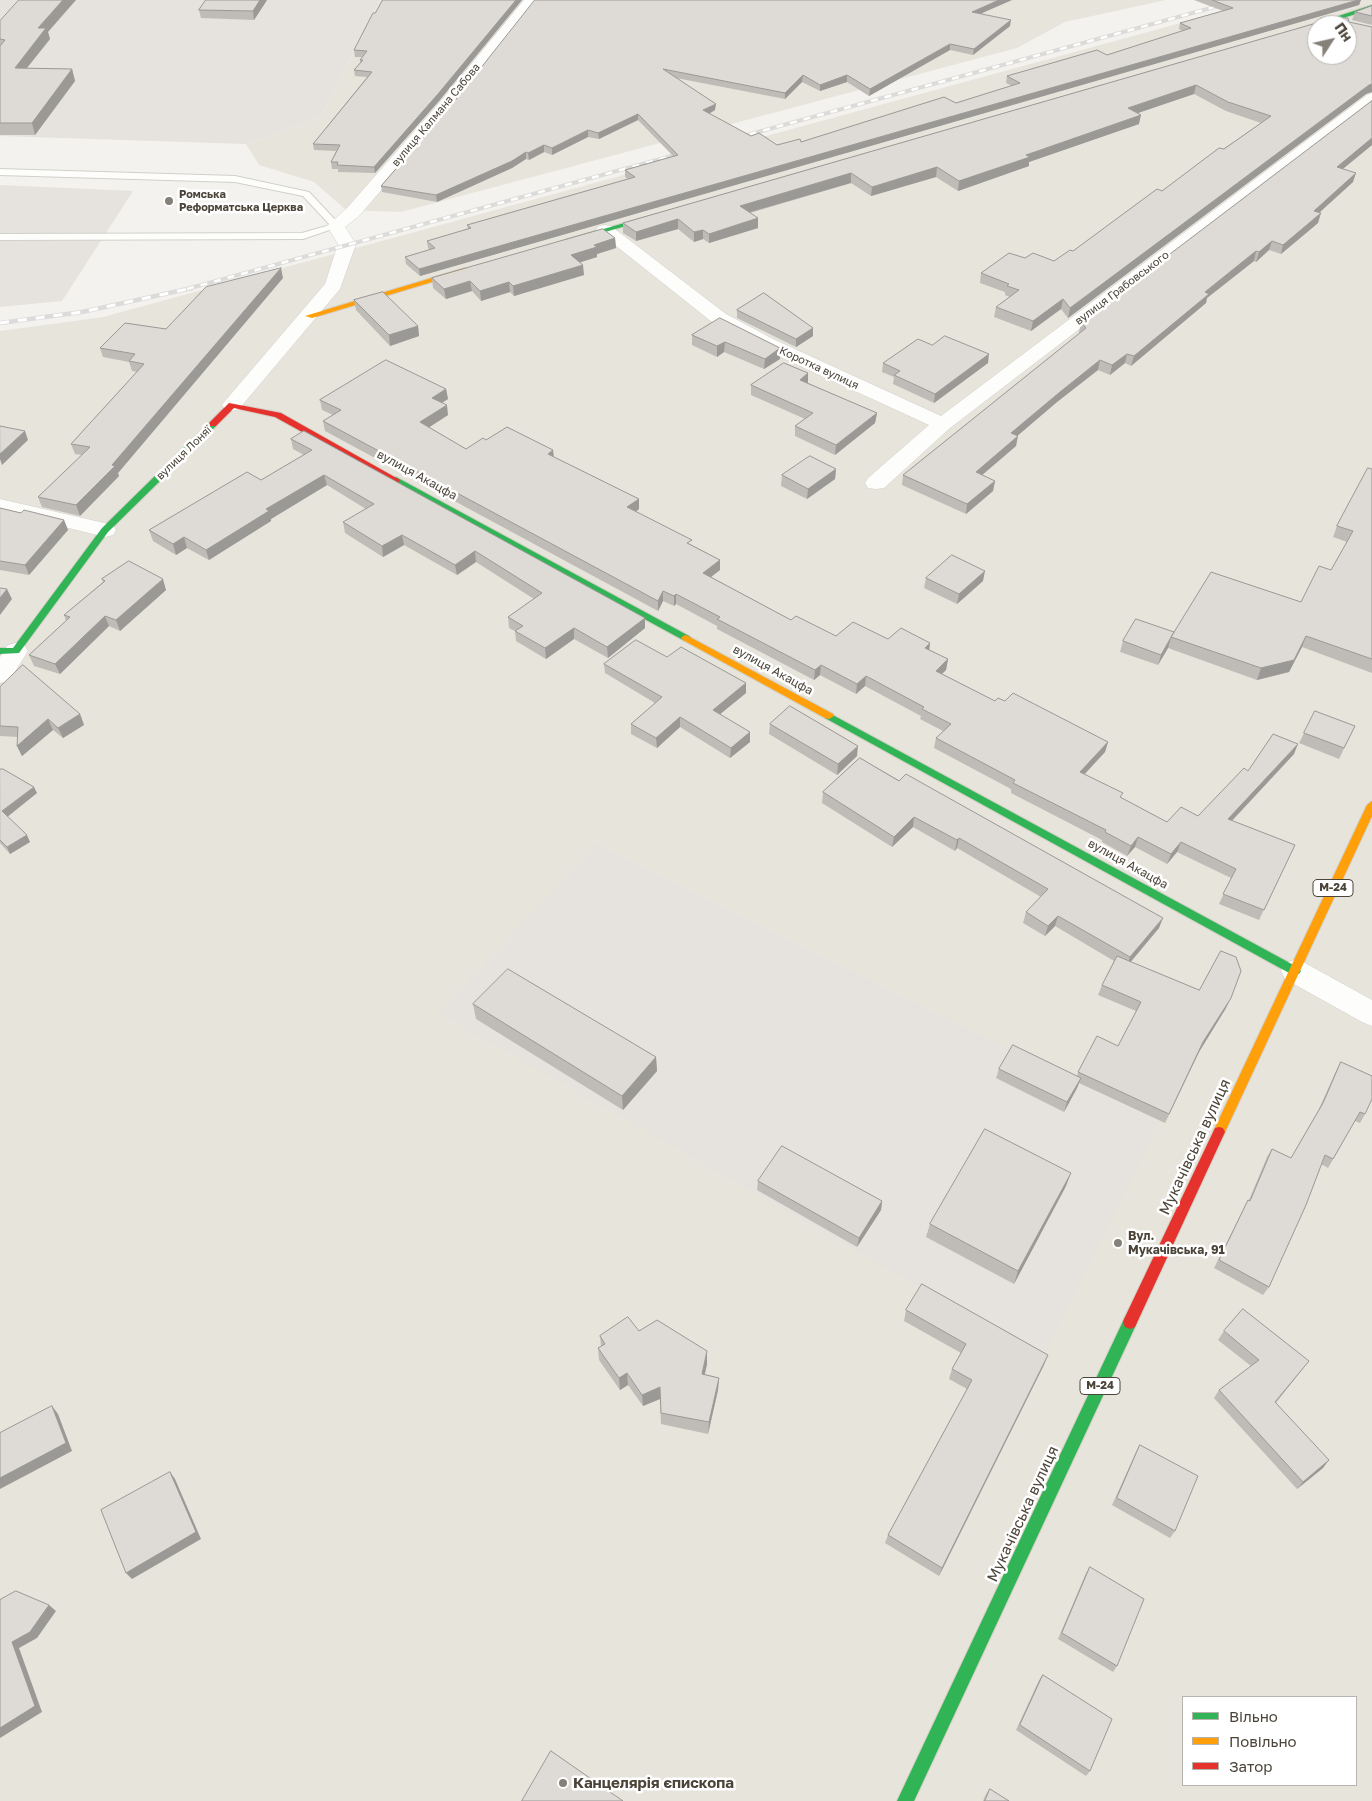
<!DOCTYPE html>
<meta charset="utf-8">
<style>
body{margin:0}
#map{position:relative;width:1372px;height:1801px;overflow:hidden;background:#f4f2ee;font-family:"Golos Text",sans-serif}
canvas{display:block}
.legend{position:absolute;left:1182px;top:1696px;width:175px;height:90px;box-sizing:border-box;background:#fff;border:1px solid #b7b4b0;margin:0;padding:6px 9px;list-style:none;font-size:15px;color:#4b4439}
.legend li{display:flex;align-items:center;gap:10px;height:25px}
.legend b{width:25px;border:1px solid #b7b4b0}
.north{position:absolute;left:1307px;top:15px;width:50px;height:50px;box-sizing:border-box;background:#fff;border:1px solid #b7b4b0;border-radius:50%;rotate:55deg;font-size:14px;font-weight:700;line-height:20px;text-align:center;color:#4b4439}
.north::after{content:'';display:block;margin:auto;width:18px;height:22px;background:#868178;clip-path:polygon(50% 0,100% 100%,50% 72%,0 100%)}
</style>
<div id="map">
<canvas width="1372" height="1801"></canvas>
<ul class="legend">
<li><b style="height:6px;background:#30b455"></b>Вільно</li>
<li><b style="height:6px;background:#ff9f0a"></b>Повільно</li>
<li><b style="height:6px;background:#e5322d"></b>Затор</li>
</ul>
<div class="north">Пн</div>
</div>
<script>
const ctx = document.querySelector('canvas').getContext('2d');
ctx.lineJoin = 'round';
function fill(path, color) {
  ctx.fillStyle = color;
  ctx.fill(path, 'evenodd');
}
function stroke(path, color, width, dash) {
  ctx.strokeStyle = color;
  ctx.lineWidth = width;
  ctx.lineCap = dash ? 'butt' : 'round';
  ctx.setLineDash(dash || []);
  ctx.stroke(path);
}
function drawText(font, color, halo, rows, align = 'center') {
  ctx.font = font + ' "Golos Text",sans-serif';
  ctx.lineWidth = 5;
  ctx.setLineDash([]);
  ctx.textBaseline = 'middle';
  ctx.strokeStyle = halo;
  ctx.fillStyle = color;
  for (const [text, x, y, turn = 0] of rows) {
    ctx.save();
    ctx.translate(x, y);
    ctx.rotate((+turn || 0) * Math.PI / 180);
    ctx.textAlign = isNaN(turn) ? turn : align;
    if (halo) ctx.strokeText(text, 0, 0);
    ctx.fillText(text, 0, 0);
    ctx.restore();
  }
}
const residential = new Path2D(`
 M380 0H1166L1065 22 1017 48 401 212 346 210 314 182 259 165 246 144 321 117Z
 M1265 0H1372V1801H0V331L103 317ZM1317 25H1347V55H1317ZM1183 1697H1356V1785H1183Z`);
const industrial = new Path2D(`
 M0 0H380L321 117 246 144 0 136Z
 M0 185 133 191 62 301 0 307Z
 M597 844 1158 1123 1042 1357 439 1013Z`);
const lane = new Path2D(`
 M0 169 235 176 309 192 341 226 303 239 0 240V234L302 233 330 225 303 196 235 182 0 175Z`);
const street = new Path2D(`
 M524 0H538L452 108 359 216 345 227 356 244 340 289 239 409 232 411 225 409 222 405 225 401 325 284 338 244 327 226 347 208 440 102Z
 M1372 93V105L950 428 884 488 876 489 868 488 865 483 868 478 929 425 759 347 712 322 596 230 599 226 605 225 611 226 726 314 773 339 941 416 1367 95Z
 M0 499 113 525 116 530 113 535 105 537 0 511Z
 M16 643 24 645 28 651 9 681 0 683V657L8 645Z
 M1295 960 1305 963 1372 1000V1026L1362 1022 1285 979 1281 971 1285 963Z`);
const fast = new Path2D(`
 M1372 5V9L1304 30 1299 29Z
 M656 214 662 215 572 242 565 240Z
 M213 421 216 422V426L108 532 19 653 0 654V648H13L102 528 210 422Z
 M396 477 689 636 691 638 686 641 683 640 393 482V478Z
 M829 713 1299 968 1301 971 1299 974H1291L825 718 824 716 825 714Z
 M1130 1315 1135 1317 1137 1322 1135 1327 914 1801H897L1125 1317Z`);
const slow = new Path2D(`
 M465 268 472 270 312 318 305 316Z
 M686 635 833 714 834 716 829 719 825 718 683 640 681 638 683 636Z
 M1372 801V816L1225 1132 1223 1136 1219 1137 1215 1136 1213 1132 1367 805Z`);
const jam = new Path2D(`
 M229 403 281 413 400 480 399 482H393L275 417 234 408 216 426H210V422Z
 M1219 1127 1223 1128 1225 1132 1135 1327 1130 1329 1125 1327 1123 1322 1125 1317 1215 1128Z`);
const railFar1 = new Path2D(`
 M736 138 1240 0
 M187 289 686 152`);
const rail = new Path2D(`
 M0 323 82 312 192 288`);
const wall = new Path2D(`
 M267 0 254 20 201 18 199 10Z
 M383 0H522L439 101 375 173 338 172V169H332L331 162 336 151 314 150 313 144 367 77 355 76 354 70 360 63V60L362 57H355L354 50Z
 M1012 0 981 13 1010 26 973 55 950 50 869 96 847 82 820 91 802 82 785 99 676 78 715 110 709 114 751 136 777 145 801 142 956 103 1012 86 1006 83 1007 76 1107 55 1183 31 1179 29 1180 23 1223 11 1194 0H1361L1359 5 420 276 406 264 405 257 430 250 428 248 427 241 468 229 467 225 628 179 625 177V170L673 156 638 120 599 139 588 137 552 155 544 152 529 160 526 159 512 168 437 202 382 192 381 186 453 103Z
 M1372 6V25L1352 20 1355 12Z
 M0 21 48 32 50 39 27 68 72 69 75 81 35 135H0Z
 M1320 22 1366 94 1068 318 1061 309 1031 331 994 317 996 307 1010 297 1005 295V292L980 283 981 273 1025 258 1054 261 1073 251 1162 191 1261 123 1226 111 1194 94 1138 113 1139 124 1029 162V166L958 191 936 177 871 196 851 183 750 213 758 218V228L709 243 703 239 694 242 678 229 636 241 623 233V223Z
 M1372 101V145L1343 169 1353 182 1319 213 1318 223 1281 254 1269 250 1256 262 1254 261 1207 298 1206 303 1131 366 1125 363 1110 375 1098 370 1057 402 1017 436 1016 446 982 475 995 481 993 491 966 514 902 485 903 475 1080 333 1079 332 1081 322Z
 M615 238 616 248 597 254V257L580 262 584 275 514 296 510 292 481 301 472 291 446 299 433 288 432 278Z
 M283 278 118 473 119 476 80 516 42 507 38 497 82 455 75 454 71 444 137 372 132 371 129 362 103 357 100 348 166 329Z
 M354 300 418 326 419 336 390 346 356 310Z
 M737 310 813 328V336L796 347 737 318Z
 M720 318 780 359 764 369 724 352 717 357 692 345V335Z
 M932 345 988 363 934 403 893 384 894 377 882 372 883 363Z
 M808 373V383L877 413 875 423 835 455 795 436V426L805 419 751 395V385Z
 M446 389 448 399 442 403 448 415 429 427 466 449 486 440 553 450 554 457 639 499V509L636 512 692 545 720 560V570L711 577 791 620 836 636 888 639 929 650 948 659 946 670 942 674 995 701H1005L1108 742 1105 752 1085 774 1121 798 1167 822 1198 816 1248 771 1294 754 1232 821 1295 845 1259 920 1219 904 1231 878 1177 852 1167 864 1135 847 1127 856 1102 842V840L1011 793V789L934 748 936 738 943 731 920 719 921 716 865 686 856 694 820 675 814 680 717 629V626L676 604 674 606 663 601 658 611 325 431 323 421 333 415 322 410 320 400Z
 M291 439 645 628 608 658 574 639 546 659 516 641 515 631 509 628 508 617 534 599 476 562 457 575 404 545 383 557 345 533 343 522 366 509 327 485 271 519V521L209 560 187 548 176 555 153 541 149 530 261 480 304 455 293 449Z
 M836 469 835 479 807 499 781 486 782 475Z
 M1372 469V673L1302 647 1289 672 1257 680 1168 648 1158 665 1120 652 1123 641 1174 632 1301 602 1331 570 1347 542 1333 537 1337 526Z
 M0 508 21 513 64 520 68 530 29 575 0 570Z
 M926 578 983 581 957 604 924 588Z
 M102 579 166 590 120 631 109 626 60 674 34 666 29 655 66 621 64 615 103 582Z
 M667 657 746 683V693L720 714 750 742 730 758 680 727 657 748 631 734V724L655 703 605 673 604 664Z
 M0 687 80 714 84 725 63 738 53 730 22 756 17 746 18 737 0 736Z
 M770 724 857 756 837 775 769 734Z
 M1355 726 1339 759 1299 743 1304 733Z
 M860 758 1159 928 1131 962 1226 1008 1199 1052 1165 1123 1079 1083 1077 1088 1064 1112 996 1078 999 1069 1077 1077 1078 1072 1118 1046 1136 1011 1098 995 1102 985 1114 961 1055 926 1045 936 1023 923 1026 912 1041 897 957 848 955 851 913 827 892 847 822 803 823 792Z
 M0 769 37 793 7 816 30 842 10 854 0 843Z
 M473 1004 656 1057 657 1071 623 1110 476 1019Z
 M1341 1062 1365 1114 1360 1123 1355 1121 1328 1168 1321 1164 1269 1287 1263 1295 1214 1268 1248 1200H1249L1267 1157 1272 1149 1291 1158 1318 1111 1336 1071Z
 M758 1181 882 1201 881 1210 857 1247 757 1190Z
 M1066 1186 1014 1284 926 1237 930 1224Z
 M906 1310 1048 1355 939 1576 885 1543 888 1535 967 1389 949 1379 952 1369 961 1353 904 1321Z
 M639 1331 707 1364 705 1374 719 1378 718 1390 708 1434 661 1424 660 1399 643 1406 628 1385 620 1390 599 1360 598 1348 601 1346 600 1336Z
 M1224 1331 1309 1361 1276 1403 1323 1468 1297 1489 1214 1398 1219 1390 1251 1366 1218 1340Z
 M1140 1445 1175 1531 1170 1538 1112 1505 1136 1452Z
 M1090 1567 1117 1666 1113 1672 1058 1639 1086 1573Z
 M1043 1675 1090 1771 1086 1776 1016 1730 1039 1680Z
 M990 1789 1009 1801H983L986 1794Z`);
const shadedWall = new Path2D(`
 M63 0H76L48 32 50 39 18 79 15 68 38 28Z
 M260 0H267L254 20 253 11Z
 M516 0H522L439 101 375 173 374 167Z
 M999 0H1012L971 18 972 12Z
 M1358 0H1361L1359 5 420 276 419 269Z
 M1011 20 1010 26 973 55 974 49Z
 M950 44V50L869 96 870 89Z
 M72 69 75 81 35 135 32 123Z
 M803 75 802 82 785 99V93Z
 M847 75V82L820 91V85Z
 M1372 84V92L1366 94 1068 318 1070 308 1369 85Z
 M1196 85 1194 94 1126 117 1128 108Z
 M716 104 715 110 703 117V110Z
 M638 114V120L599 139 598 133Z
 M1141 115 1139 124 1029 162V166L958 191 959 181 1026 155Z
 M588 130V137L552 155V148Z
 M1372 138V145L1334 176 1337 167Z
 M544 145V152L529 160 528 153Z
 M526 152V159L512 168 437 202 436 195Z
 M937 167 936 177 871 196 872 187Z
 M851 173V183L740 215V206Z
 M1356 173 1353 182 1311 220 1314 211Z
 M1321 213 1318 223 1281 254 1283 245Z
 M758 218V228L709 243V234Z
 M678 219V229L636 241V232Z
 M703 230V239L694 242V232Z
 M615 238 616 248 597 254V257L572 265 571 255 594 245Z
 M1272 241 1269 250 1256 262 1259 252Z
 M1256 251 1254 261 1207 298 1206 303 1131 366 1134 356 1205 292Z
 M583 265 584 275 514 296 513 286Z
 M281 268 283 278 118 473 119 476 80 516 76 505Z
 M470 281 472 291 446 299 444 289Z
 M509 282 510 292 481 301 480 291Z
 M1063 299 1061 309 1031 331 1033 321Z
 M418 326 419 336 390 346 389 335Z
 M813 328V336L796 347V339Z
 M725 342 724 352 717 357V346Z
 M780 348V359L764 369 765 359Z
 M989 354 988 363 934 403 935 394Z
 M1127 354 1125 363 1110 375 1112 365Z
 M1100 360 1098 370 1057 402 1009 443 1011 433 1060 392Z
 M808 373V383L800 380Z
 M446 389 448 399 433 408 432 398Z
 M447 405 448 415 422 432 420 422Z
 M877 413 875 423 835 455 836 445Z
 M25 431 28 440 2 465 0 459V454Z
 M1018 436 1016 446 974 482 976 472Z
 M553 450 554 460 548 454Z
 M836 469 835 479 807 499 808 489Z
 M324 475 327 485 271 519V521L209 560 206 550 266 509Z
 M995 481 993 491 966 514 967 504Z
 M639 499V509L627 517V507Z
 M64 520 68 530 29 575 25 565Z
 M402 535 404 545 383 557 382 546Z
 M184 537 187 548 176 555 173 544Z
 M475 551 476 562 457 575 455 565Z
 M720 560V570L703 583V573Z
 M985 571 983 581 957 604 959 594Z
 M163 579 166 590 120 631 116 620Z
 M7 589 12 599 0 615V598Z
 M663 591V601L658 611V601Z
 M676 594V604L674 606V596Z
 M105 616 109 626 60 674 55 664Z
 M645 618V628L608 658 607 647Z
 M574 628V639L546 659 545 648Z
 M1306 636 1302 647 1289 672 1257 680 1261 668Z
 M1171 638 1168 648 1158 665 1161 655Z
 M930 643 929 653 925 648Z
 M948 659 946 670 934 681 936 671Z
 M821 665 820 675 814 680 815 670Z
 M866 676 865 686 856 694 857 684Z
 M746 683V693L713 720V710Z
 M80 714 84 725 63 738 58 728Z
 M680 717V727L657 748 656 738Z
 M48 719 53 730 22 756 17 746Z
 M750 732V742L730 758 731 748Z
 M1108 742 1105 752 1077 782 1080 772Z
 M1298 744 1294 754 1224 829 1228 819Z
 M858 746 857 756 837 775 838 764Z
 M34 787 37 793 6 818 2 811Z
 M914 817 913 827 892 847 894 837Z
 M27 835 30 842 10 854 7 847Z
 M1138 837 1135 847 1127 856 1131 846Z
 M959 838 957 848 955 851 957 840Z
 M1181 842 1177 852 1167 864 1171 854Z
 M1058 916 1055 926 1045 936 1048 926Z
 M1163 918 1159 928 1126 967 1130 957Z
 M1231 998 1226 1008 1199 1052 1165 1123 1203 1042Z
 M656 1057 657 1071 623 1110 622 1096Z
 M1081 1078 1077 1088 1064 1112 1067 1102Z
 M1071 1173 1066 1186 1014 1284 1018 1271Z
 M882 1201 881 1210 857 1247 859 1238Z
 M707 1351V1364L702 1386V1374Z
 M1048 1355 1044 1365 939 1576 942 1568Z
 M627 1373 628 1385 620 1390 619 1378Z
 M719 1378 718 1390 708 1434 709 1422Z
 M660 1387V1399L643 1406 642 1395Z
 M52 1406 58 1414 72 1451 0 1489V1478Z
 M1329 1460 1323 1468 1297 1489 1303 1482Z
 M170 1472 175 1479 201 1539 132 1579 126 1573Z
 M49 1605 56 1611 37 1638 19 1648 42 1712 0 1738V1728L12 1642Z`);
const building = new Path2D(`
 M19 0H63L38 28H46L15 68 72 69 32 123H0V46L5 40 0 39V21Z
 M206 0H260L253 11 199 10Z
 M383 0H516L438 94 374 167 337 165 338 162H331L340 145 313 144 372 72 354 70 363 60H360L367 51 354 50 373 13H375Z
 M535 0H999L972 12 1011 20 974 49 950 44 870 89 847 75 820 85 803 75 785 93 663 69 716 104 703 110 751 136 759 133 777 145 800 139 801 142 944 97 956 103 1020 83 1007 76 1097 50 1107 55 1191 28 1180 23 1233 8 1212 0H1358L419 269 405 257 435 248 427 241 471 228 467 225 635 177 625 170 678 155 638 114 598 133 588 130 552 148 544 145 528 153 526 152 512 161 436 195 381 186 453 103Z
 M1372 6V16L1355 12Z
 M1321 18H1348L1349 22 1372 27V84L1369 85 1070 308 1063 299 1033 321 996 307 1019 290 1007 286 1009 284 981 273 1009 253 1025 258 1033 253 1054 261 1070 250 1073 251 1157 189 1162 191 1219 148 1224 149 1271 116 1228 102 1196 85 1128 108 1141 115 1026 155 1030 157 959 181 937 167 872 187 851 173 740 206 758 218 709 234 703 230 694 232 678 219 636 232 623 223 1320 22ZM1317 25H1347V55H1317Z
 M1372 101V138L1337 167 1356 173 1314 211 1321 213 1283 245 1272 241 1259 252 1256 251 1205 292 1209 294 1134 356 1127 354 1112 365 1100 360 1060 392 1011 433 1018 436 976 472 995 481 967 504 903 475 1086 328 1081 322Z
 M603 229 615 238 594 245 597 247 571 255 583 265 513 286 509 282 480 291 470 281 444 289 432 278Z
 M281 268 112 465 115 466 76 505 38 497 90 447 71 444 144 364 129 361 135 354 100 348 125 323 166 329 206 287Z
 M383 292 418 326 389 335 354 300Z
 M764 293 813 328 796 339 737 310Z
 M720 318 780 348 765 359 725 342 717 346 692 335Z
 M945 336 989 354 935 394 894 375 900 371 883 363 918 339 932 345Z
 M386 360 446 389 432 398 447 405 420 422 466 449 483 438 486 440 507 427 553 450 548 454 639 499 627 507 692 540 687 543 720 560 703 573 791 620 796 616 836 636 853 622 888 639 901 628 930 643 925 648 948 659 936 671 995 701 998 698 1005 701 1013 693 1108 742 1080 772 1123 793 1120 797 1167 822 1181 807 1198 816 1244 768 1248 771 1273 734 1298 744 1228 819 1295 845 1264 910 1223 894 1236 869 1181 842 1171 854 1138 837 1131 846 1105 832 1106 830 1013 783 1015 780 936 738 951 724 922 709 924 707 866 676 857 684 821 665 815 670 717 619 720 617 676 594 674 596 663 591 658 601 323 421 341 410 320 400Z
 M784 363 808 373 800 380 877 413 836 445 795 426 813 413 751 385Z
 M0 426 25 431 0 454Z
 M304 431 645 618 607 647 574 628 545 648 515 631 523 626 508 617 542 593 475 551 455 565 402 535 382 546 343 522 374 504 324 475 266 509 269 511 206 550 184 537 173 544 149 530 247 472 261 480 312 450 291 439Z
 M810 456 836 469 808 489 782 475Z
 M1368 468 1372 469V659L1306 636 1294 660 1261 668 1171 637 1211 572 1301 602 1319 566 1331 570 1353 531 1337 526Z
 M0 508 21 513 24 510 64 520 25 565 0 561Z
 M952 555 985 571 959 594 926 578Z
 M129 561 163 579 116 620 105 616 55 664 29 655 70 617 64 615 105 581 102 579Z
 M0 588 7 589 0 598Z
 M1136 619 1174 632 1161 655 1123 641Z
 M636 640 667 657 681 647 746 683 713 710 750 732 731 748 680 717 656 738 631 724 662 697 604 664Z
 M23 665 80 714 58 728 48 719 17 746 18 727 0 726V687Z
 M790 706 858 746 838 764 770 724Z
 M1315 711 1355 726 1344 748 1304 733Z
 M860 758 899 781 906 774 1163 918 1130 957 1058 916 1048 926 1026 912 1048 889 959 838 957 840 914 817 894 837 823 792Z
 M0 769H3L34 787 2 811 27 835 7 847 0 840Z
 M1221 951 1236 957 1241 971 1231 998 1203 1042 1169 1114 1078 1072 1097 1036 1118 1046 1141 1002 1102 985 1117 956 1199 990Z
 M508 969 656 1057 622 1096 473 1004Z
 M1013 1045 1081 1078 1067 1102 999 1069Z
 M1341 1062 1372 1076V1099L1365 1114 1360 1112 1333 1159 1325 1155 1306 1205 1269 1287 1219 1260 1248 1200 1250 1201 1272 1149 1291 1158 1323 1103Z
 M985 1129 1071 1173 1018 1271 930 1224Z
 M782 1146 882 1201 859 1238 758 1181Z
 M922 1284 1048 1355 942 1568 888 1535 972 1380 952 1369 966 1344 906 1310Z
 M1243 1309 1309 1361 1275 1402 1329 1460 1303 1482 1219 1390 1259 1360 1224 1331Z
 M628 1317 639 1331 657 1320 707 1351 702 1374 719 1378 709 1422 661 1413 660 1387 642 1395 627 1373 619 1378 598 1348 605 1344 600 1336Z
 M52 1406 66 1443 0 1478V1433Z
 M1140 1445 1198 1476 1175 1531 1117 1498Z
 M170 1472 196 1532 126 1573 101 1510Z
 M1090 1567 1144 1599 1117 1666 1062 1633Z
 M16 1591 49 1605 30 1632 12 1642 35 1706 0 1728V1600Z
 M1043 1675 1112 1719 1090 1771 1020 1725Z
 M551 1751 623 1801H522Z
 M990 1789 1009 1801H985Z`);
const markers = [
 [169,201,5,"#868178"],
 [1118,1243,5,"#868178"],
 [563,1783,5,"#868178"]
];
const farStreetnames = [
 ["вулиця Калмана Сабова",436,115,-50],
 ["вулиця Грабовського",1122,288,-37],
 ["Коротка вулиця",819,368,25],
 ["вулиця Лоняї",184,453,-44]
];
const farPoinames = [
 ["Ромська",179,195],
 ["Реформатська Церква",179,208]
];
const shields = [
 [1333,888,40],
 [1100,1386,40]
];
const shieldNames = [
 ["М-24",1333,888],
 ["М-24",1100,1386]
];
const streetNames = [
 ["вулиця Акацфа",417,475,29],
 ["вулиця Акацфа",773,670,29],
 ["вулиця Акацфа",1128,864,29]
];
const poiNames = [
 ["Вул.",1128,1236],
 ["Мукачівська, 91",1128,1250]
];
const nearStreetnames = [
 ["Мукачівська вулиця",1195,1147,-65],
 ["Мукачівська вулиця",1023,1514,-65]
];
const nearPoinames = [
 ["Канцелярія єпископа",573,1783]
];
fill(residential, '#e7e4dc');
fill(industrial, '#e6e2de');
stroke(lane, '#d2d0cb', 2);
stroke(street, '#d2d0cb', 1);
stroke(fast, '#d3cfc5', 2);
stroke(slow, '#d3cfc5', 2);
stroke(jam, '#d3cfc5', 2);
fill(lane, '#fdfdfc');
fill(street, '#fdfdfc');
fill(fast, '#30b455');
fill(slow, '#ff9f0a');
fill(jam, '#e5322d');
stroke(railFar1, '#dbdbda', 4);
stroke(rail, '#dbdbda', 4.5);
stroke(railFar1, '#fff', 2.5, [7]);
stroke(rail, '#fff', 3, [9]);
fill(wall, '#bfbcb8');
fill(shadedWall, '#9b9996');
fill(building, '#dedbd6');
stroke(building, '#9b9996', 1);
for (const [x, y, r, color] of markers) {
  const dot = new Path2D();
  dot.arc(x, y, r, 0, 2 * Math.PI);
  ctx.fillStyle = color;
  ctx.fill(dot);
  stroke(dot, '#fff', 2);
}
drawText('11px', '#4b4439', '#fff', farStreetnames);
drawText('bold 11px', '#4b4439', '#fff', farPoinames, 'left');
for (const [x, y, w] of shields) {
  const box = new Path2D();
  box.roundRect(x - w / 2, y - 8.5, w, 17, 4);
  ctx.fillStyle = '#fff';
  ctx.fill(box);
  stroke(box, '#4b4439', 1);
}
drawText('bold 11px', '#4b4439', null, shieldNames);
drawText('12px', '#4b4439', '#fff', streetNames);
drawText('bold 12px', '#4b4439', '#fff', poiNames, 'left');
drawText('15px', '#4b4439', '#fff', nearStreetnames);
drawText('bold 15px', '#4b4439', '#fff', nearPoinames, 'left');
</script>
